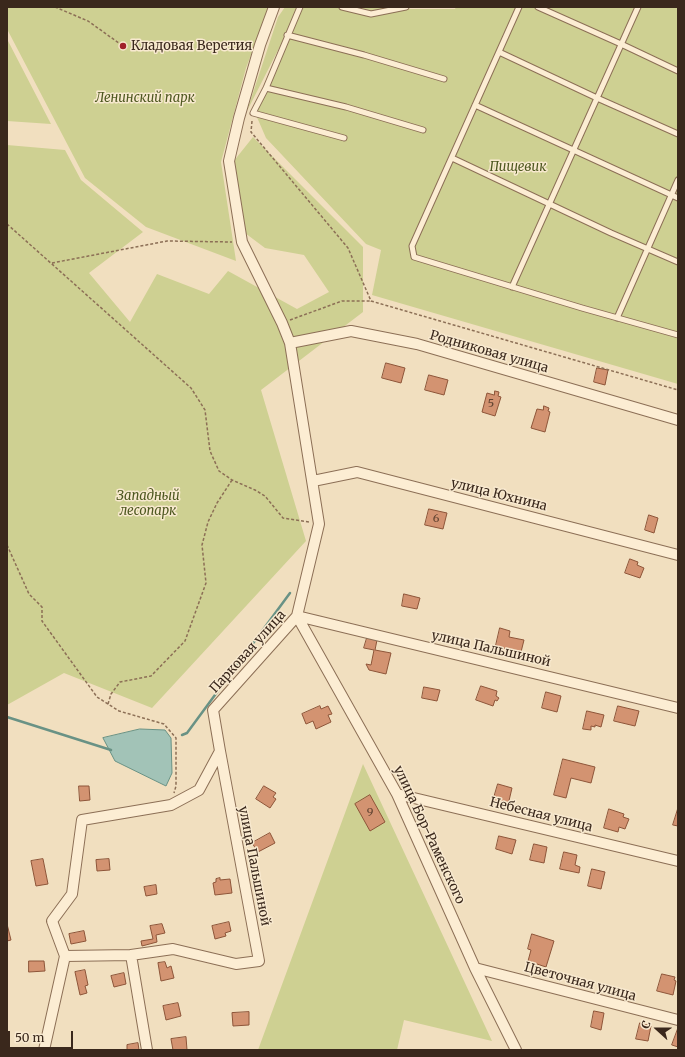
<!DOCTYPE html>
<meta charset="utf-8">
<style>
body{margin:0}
#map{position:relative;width:685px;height:1057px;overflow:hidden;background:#f1dfbf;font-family:Merriweather,serif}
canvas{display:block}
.frame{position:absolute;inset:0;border:8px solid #3a281c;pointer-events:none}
.north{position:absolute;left:637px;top:1009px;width:40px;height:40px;-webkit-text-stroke:3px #f8e9cf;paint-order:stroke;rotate:291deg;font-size:11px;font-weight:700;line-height:16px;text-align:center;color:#3a281c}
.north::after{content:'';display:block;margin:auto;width:14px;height:18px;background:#3a281c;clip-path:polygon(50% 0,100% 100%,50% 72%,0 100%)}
.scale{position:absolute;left:8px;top:1031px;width:65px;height:18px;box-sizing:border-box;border:2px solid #3a281c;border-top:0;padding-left:5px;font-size:12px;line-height:14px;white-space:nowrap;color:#3a281c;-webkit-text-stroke:3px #f8e9cf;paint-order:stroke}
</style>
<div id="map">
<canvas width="685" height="1057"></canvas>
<div class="frame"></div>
<div class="north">С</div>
<div class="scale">50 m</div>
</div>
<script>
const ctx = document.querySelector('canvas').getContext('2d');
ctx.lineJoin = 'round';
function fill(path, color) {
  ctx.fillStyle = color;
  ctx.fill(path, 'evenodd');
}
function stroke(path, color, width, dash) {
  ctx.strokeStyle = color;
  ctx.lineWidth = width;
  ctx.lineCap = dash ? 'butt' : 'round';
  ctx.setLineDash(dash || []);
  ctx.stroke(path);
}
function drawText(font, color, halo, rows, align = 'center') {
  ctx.font = font + ' Merriweather,serif';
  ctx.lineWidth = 3;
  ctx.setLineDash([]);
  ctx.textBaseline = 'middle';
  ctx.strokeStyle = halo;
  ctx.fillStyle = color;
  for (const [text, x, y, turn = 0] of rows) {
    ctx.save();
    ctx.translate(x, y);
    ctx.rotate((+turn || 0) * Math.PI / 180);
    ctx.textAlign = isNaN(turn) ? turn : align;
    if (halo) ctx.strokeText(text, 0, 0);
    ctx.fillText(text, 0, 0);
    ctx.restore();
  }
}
const green = new Path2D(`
 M7 7H269L246 68 221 162 236 261 146 227 85 178 7 29Z
 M285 7H300L247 111 278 17Z
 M303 7H382L390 9H455L456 7H678V384L372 295 381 250 366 244 266 138 253 108Z
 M7 39 51 124 7 121Z
 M253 137 363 247V312L261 390 306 541 152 708 64 673 7 705V145L65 150 81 180 143 232 89 273 130 322 157 274 209 294 228 271 297 309 329 292 304 255 265 248 245 233 233 162Z
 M363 764 492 1041 404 1020 397 1050H258Z`);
const water = new Path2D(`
 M140 729 165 730 171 738 172 773 166 786 115 761 103 738Z`);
const stream = new Path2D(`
 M7 717 111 750
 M182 735 187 733 290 593`);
const building = new Path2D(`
 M386 363 405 368 401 383 382 378Z
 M597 368 608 370 605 385 594 382Z
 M429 375 448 380 444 395 425 390Z
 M495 391 499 392 498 396 501 397 495 416 482 412 487 393 494 395Z
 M544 406 549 408 548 411 550 412 545 432 531 428 537 409 543 410Z
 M429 509 447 513 443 529 425 525Z
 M649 515 658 518 654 533 645 530Z
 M630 559 638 562 637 565 644 568 640 578 625 573Z
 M404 594 420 598 417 609 402 606Z
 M500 628 510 631 509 637 524 640 521 652 503 648 501 655 494 654Z
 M367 638 377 640 375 650 391 653 386 674 369 670 366 664 371 665 374 650 364 648Z
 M481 686 497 691 496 696 499 698 497 701 495 700 493 706 476 700Z
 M424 687 440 690 437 701 422 698Z
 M546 692 561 696 557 712 542 708Z
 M320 706 321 709 328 706 332 714 328 715 331 722 316 729 313 721 306 724 302 714Z
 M618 706 639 711 635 726 614 721Z
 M587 711 604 715 601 727 595 725V727L591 726V730L583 729Z
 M563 759 595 767 591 783 571 778 566 798 554 795Z
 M498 784 512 788 508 805 493 801Z
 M79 786H89L90 800 80 801Z
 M264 786 276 793 273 797 276 799 270 808 256 799Z
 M370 795 385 822 370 831 355 804Z
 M678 808V826L673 825Z
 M609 809 624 814 623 817 629 819 625 829 619 827 618 832 604 828Z
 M270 833 275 843 258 852 252 843Z
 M499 836 516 840 512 854 496 849Z
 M534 844 547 847 544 863 530 860Z
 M564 852 577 855 575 865 580 867 579 873 560 869Z
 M43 859 48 884 36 886 31 861Z
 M109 859 110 870 97 871 96 860Z
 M592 869 605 872 601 889 588 886Z
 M220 878V880L230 879 232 893 215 895 213 883 216 882V879Z
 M156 885 157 894 146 896 144 887Z
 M229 922 231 931 225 933 226 936 215 939 212 926Z
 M7 924 11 940 7 941Z
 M162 924 165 933 156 935 157 942 142 946 141 941 153 939 150 926Z
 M84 931 86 941 71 944 69 934Z
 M532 934 554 941 546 967 528 961 531 950 528 949Z
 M29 961H44L45 971 29 972Z
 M165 962 167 968 171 966 174 978 161 981 158 963Z
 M85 970 88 985 85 986 87 993 80 995 75 972Z
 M124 973 126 984 114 987 111 976Z
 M662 974 675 977 674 980 676 981 673 995 657 991Z
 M178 1003 181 1016 166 1020 163 1006Z
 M594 1011 604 1013 601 1030 591 1027Z
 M249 1012V1025L233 1026 232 1013Z
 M640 1023 651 1026 648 1041 636 1039Z
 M678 1028V1047L672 1045Z
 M186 1037 187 1050H173L171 1039Z
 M138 1043 139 1050H127V1045Z`);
const path = new Path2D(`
 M55 7 88 21 123 46
 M252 121 251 132 348 248 371 301 678 390
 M7 224 191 388 205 410 210 451 219 471 232 480 255 490 265 496 283 518 309 522
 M52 263 167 241 232 242
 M290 320 342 301H371
 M7 532V536
 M7 545 29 594 42 607V621L97 697 119 711 164 724 176 738V786L174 793
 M108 704 111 694 120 682 151 676 185 641 206 583 202 545 208 522 217 503 232 480`);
const lane = new Path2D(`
 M300 7 266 88 253 113 344 138
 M342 7 371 14 406 7
 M519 7 412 246 414 257 582 308 678 335
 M538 7 621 44 678 71
 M287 35 364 55 444 79
 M499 52 597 98 678 134
 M266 88 346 107 423 130
 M475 105 678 198
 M452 158 611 233 678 262
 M512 287 638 7
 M617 318 678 180`);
const street = new Path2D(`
 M290 343 351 331 417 344 678 420
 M313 481 357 472 678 555
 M297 616 397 794 475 968 516 1050
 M297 616 678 708
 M397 794 678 861
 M131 955 147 1050
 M65 956 131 955 173 949 236 964 259 961 220 751
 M475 968 678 1020
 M44 1050 65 956 52 921 72 894 82 820 171 805 199 790 220 751 213 710 297 616 319 524 290 343 282 323 242 242 229 161 239 118 260 45 274 7`);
const markers = [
 [123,46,4,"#a0212a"]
];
const numberNames = [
 ["5",491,404],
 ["6",436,519],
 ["9",370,813]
];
const poiNames = [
 ["Кладовая Веретия",131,46]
];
const parkNames = [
 ["Ленинский парк",145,98],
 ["Пищевик",518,167],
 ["Западный",148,496],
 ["лесопарк",148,511]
];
const streetNames = [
 ["Родниковая улица",489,352,16],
 ["улица Юхнина",499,495,14],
 ["улица Пальшиной",491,649,13],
 ["Парковая улица",248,652,-48],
 ["Небесная улица",541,815,14],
 ["улица Бор-Раменского",429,835,65],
 ["улица Пальшиной",254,866,79],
 ["Цветочная улица",580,982,15]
];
fill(green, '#ced092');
fill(water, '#a2c3b7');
stroke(water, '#699285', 1);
stroke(stream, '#699285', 2.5);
fill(building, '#d39371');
stroke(building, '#8d5539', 1);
stroke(lane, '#8c6f56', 7);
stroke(street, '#8c6f56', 12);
stroke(path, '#8c6f56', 1.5, [3, 2]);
stroke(lane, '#fcedd3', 5);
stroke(street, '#fcedd3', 10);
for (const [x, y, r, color] of markers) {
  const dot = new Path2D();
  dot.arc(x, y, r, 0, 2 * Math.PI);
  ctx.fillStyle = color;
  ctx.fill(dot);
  stroke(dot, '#f8e9cf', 1.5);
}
drawText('11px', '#604331', null, numberNames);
drawText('13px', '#3a281c', '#f8e9cf', poiNames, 'left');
drawText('italic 13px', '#4e5820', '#f8e9cf', parkNames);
drawText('13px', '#3a281c', '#f8e9cf', streetNames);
</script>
